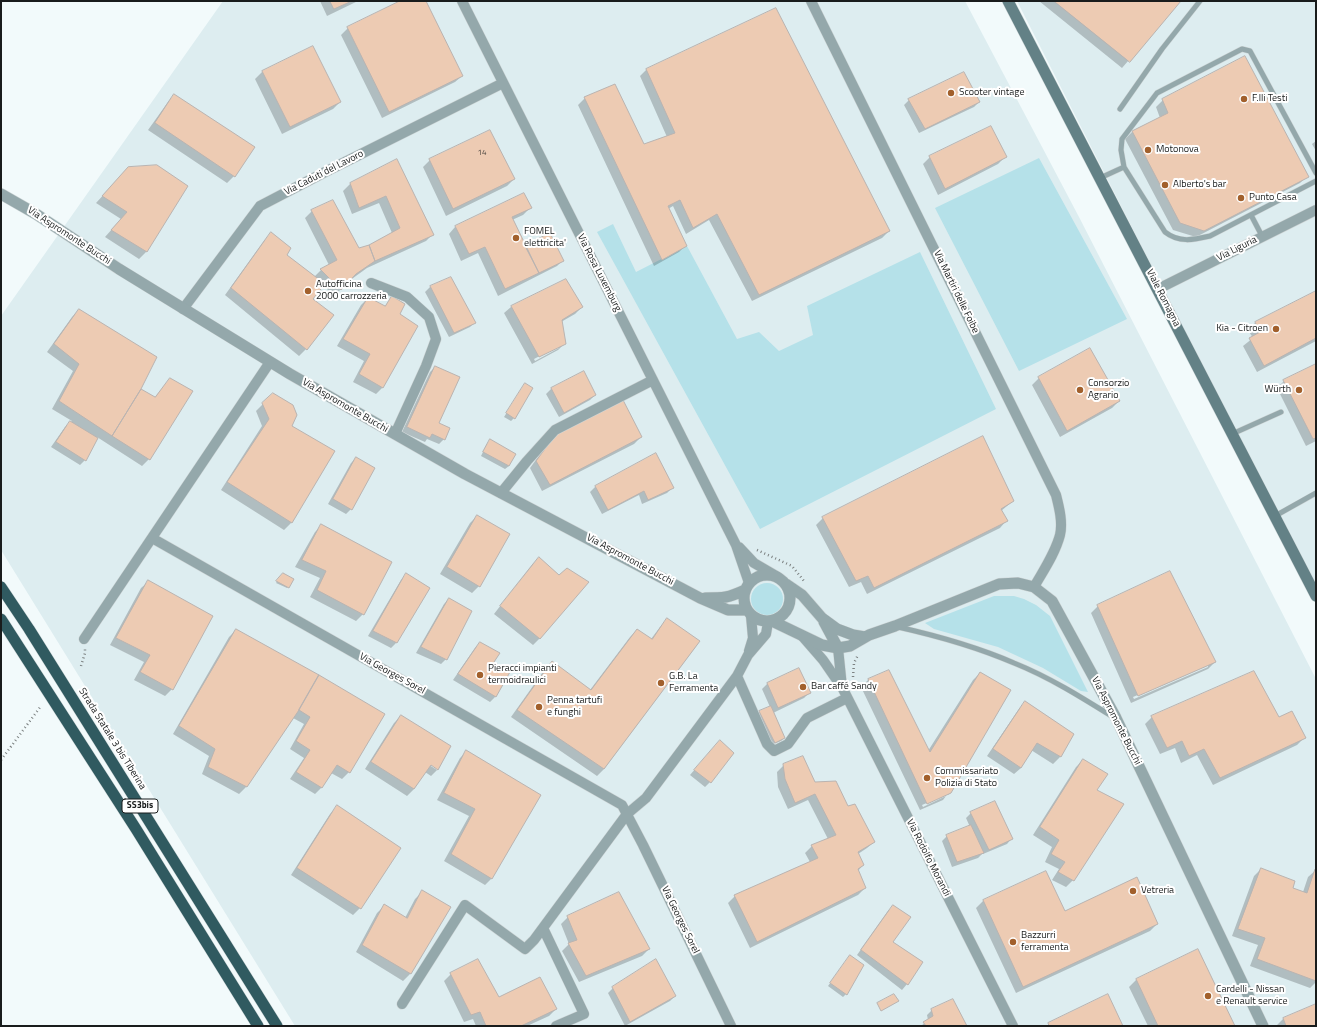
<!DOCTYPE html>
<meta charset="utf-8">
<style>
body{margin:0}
#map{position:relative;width:1317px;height:1027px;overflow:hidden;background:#f2fafb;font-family:"Titillium Web",sans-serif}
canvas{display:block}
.frame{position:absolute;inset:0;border:2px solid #191c1c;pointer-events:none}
</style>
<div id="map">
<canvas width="1317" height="1027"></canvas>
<div class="frame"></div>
</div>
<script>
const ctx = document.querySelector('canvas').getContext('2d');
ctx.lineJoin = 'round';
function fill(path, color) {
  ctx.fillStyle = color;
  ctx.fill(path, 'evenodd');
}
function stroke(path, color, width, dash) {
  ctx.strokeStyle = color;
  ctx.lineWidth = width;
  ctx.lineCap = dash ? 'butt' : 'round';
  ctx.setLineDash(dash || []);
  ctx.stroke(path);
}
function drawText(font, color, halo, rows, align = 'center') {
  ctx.font = font + ' "Titillium Web",sans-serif';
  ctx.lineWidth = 4;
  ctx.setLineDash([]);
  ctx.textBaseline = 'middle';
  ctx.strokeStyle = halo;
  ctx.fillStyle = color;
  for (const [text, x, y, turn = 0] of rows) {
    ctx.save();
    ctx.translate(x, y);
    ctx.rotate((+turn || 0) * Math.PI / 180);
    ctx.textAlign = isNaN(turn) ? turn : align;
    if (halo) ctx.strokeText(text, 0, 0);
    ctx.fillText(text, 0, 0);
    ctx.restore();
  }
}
const built = new Path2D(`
 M223 1H965L1079 217 1316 679V1026H295L1 550V316Z
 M1017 1H1316V589L1284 528 1186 334Z`);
const green = new Path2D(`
 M1039 158 1127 319 1019 371 935 208Z
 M613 224 636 272 687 246 737 339 759 332 779 351 813 335 807 306 920 252 996 409 760 529 597 232Z
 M751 599a16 16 0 1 1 32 0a16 16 0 1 1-32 0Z
 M994 596H1014L1024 599 1036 605 1050 616 1088 692 1081 691 1043 668 998 647 934 629 925 623Z`);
const shadow = new Path2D(`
 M320 1H358L327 16Z
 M402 1H425L462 76 455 82 382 118 341 35 348 28Z
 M1039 1H1180L1122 68Z
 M313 47 340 102 333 109 282 134 255 79 262 72Z
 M647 69 889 231 882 238 752 301 709 220 686 234 673 206 668 209 686 245 679 252 654 266 578 105 585 98 643 145 667 137 640 76Z
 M174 95 234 176 227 183 148 130 168 102Z
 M909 100 979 102 974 107 919 133 904 105Z
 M1163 100 1307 176 1300 183 1196 237 1173 230 1125 139 1132 132 1160 118 1156 107Z
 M1316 141V151L1312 144Z
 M930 157H1005L998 164 938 195 923 164Z
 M430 160 514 179 507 186 446 216 423 167Z
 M397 161 433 234 426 241 367 268 349 281 334 296 323 285 312 299 306 349 299 356 225 295 264 241 271 234 286 255 314 277 321 270 329 265 305 218 312 211 358 249 369 246 392 233 379 203 352 214 343 191 350 184Z
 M128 168 187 186 146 252 139 259 105 237 121 219 96 203Z
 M530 208 523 215 512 220 525 247 562 261 557 266 498 296 478 253 461 261 449 234 455 227Z
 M451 279 475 322 470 327 449 337 425 292 430 287Z
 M1316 292V341L1257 372 1243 346 1253 338 1248 330 1255 323Z
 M368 298 384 307 393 298 399 315 383 387 376 394 353 382 364 361 337 346 361 305Z
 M511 307H582L575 314 561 322 565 343 558 350 532 364 504 313ZM559 346V348L535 361 534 359Z
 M79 310 139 390 154 398 171 379 149 459 142 466 97 437 85 460 80 465 51 447 65 427 72 421 52 409 73 371 47 352 72 317Z
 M1316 365V441L1306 446 1277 388 1284 381Z
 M435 367 438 423 444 439 439 444 427 439 425 442 402 432 430 372Z
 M583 372 595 395 590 400 559 417 546 394 551 389Z
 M1039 378 1119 401 1112 408 1060 437 1032 385Z
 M525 384 514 418 511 421 504 417Z
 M273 394 291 426 334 452 291 523 284 530 221 490 262 426 256 411Z
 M641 437 634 444 542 491 530 468 549 442Z
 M490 441 515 454 509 466 505 469 481 456 487 444Z
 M356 458 351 509 346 514 328 504 351 463Z
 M596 486 672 488 667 493 642 504 639 495 602 514 590 492Z
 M1013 501 1001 511 1006 521 1000 528 867 594 861 582 849 587 816 525 823 518Z
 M477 516 479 586 472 593 440 574 470 523Z
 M322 525 363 614 356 621 310 597 320 578 295 567 315 532Z
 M539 558 540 638 533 645 494 614 532 565Z
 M283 574 288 587 287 588 276 583Z
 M406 575 429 588 396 643 391 648 368 636 401 580Z
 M148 582 212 616 172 689 165 696 134 680 144 662 110 645 141 588Z
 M449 599 446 659 441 664 416 653 444 604Z
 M1098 606 1215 662 1208 669 1131 703 1091 613ZM1208 665V667L1134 699 1133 697Z
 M667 620 699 642 604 769 597 776 511 717 545 669 552 662 590 690 630 637 637 630 651 639 660 627Z
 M236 630 383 714 349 772 342 779 331 773 322 787 315 794 290 779 304 758 290 749 304 724 293 718 246 787 239 794 202 774 209 756 173 734 229 637Z
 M480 643 492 663 509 673 495 697 490 702 453 680 475 648Z
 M799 669 809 693 804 698 773 713 784 738 781 741 771 745 756 715 759 712 770 707 762 689 767 684Z
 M889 672 928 751 973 680 980 673 950 793 948 795V794L922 805 923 807 946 796 943 800 920 810 861 687 868 680Z
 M1026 702 1073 734 1060 757 1053 764 1031 750 1021 768 1014 774 987 756 1019 709Z
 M401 716 449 747 438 769 431 776 425 772 414 789 407 796 365 769 394 723ZM427 761 437 767V770L426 763Z
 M1152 717 1279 718 1304 738 1297 745 1213 785 1197 755 1181 763 1175 748 1160 754 1145 724Z
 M715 746 710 782 705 787 690 775Z
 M467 751 492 878 485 885 444 861 469 816 437 800 460 758Z
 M1083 760 1095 791 1122 804 1073 880 1066 887 1052 880 1059 869 1045 862 1052 847 1033 835 1076 767Z
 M784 765 814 783 848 807 874 842 867 848 858 854 863 865 858 871 865 888 858 895 750 948 728 903 735 896 810 862 805 853 812 846 828 839 808 800 788 809 778 787 777 772Z
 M337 807 360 908 353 915 291 875 330 814Z
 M971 813 1012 838 1007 844 983 854V853L978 858 952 867 942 841 947 836 970 827 966 818Z
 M1261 869 1291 888 1303 892 1308 877 1316 870V982L1310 988 1250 966 1258 945 1232 936 1254 876Z
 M1045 872 1064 912 1157 924 1150 931 1016 993 976 908 983 901Z
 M422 892 449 907 410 974 403 981 356 952 377 913 384 906 405 918 415 899Z
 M894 906 892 942 921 963 907 984 902 990 857 955 888 911Z
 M568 917 649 949 642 956 579 982 562 951 569 944 561 924Z
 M1197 950 1234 1026H1148L1129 987 1136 980Z
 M850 956 846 994 843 997 828 986Z
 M451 974 499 998 556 1009 549 1016 527 1026H476L473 1019 464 1022 444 981Z
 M613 988 675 996 670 1001 625 1026 608 993Z
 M1316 1005V1026H1276L1283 1019Z
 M932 1010 966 1026H921L928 1020 927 1015Z`);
const building = new Path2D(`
 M330 1H352L334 9Z
 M400 1H426L463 76 389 112 347 27Z
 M1054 1H1181L1130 62Z
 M776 8 890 231 759 295 717 214 693 228 680 200 668 206 687 246 662 260 584 97 615 84 644 144 675 133 646 69Z
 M313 46 341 102 290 127 262 71Z
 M1245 56 1309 177 1204 231 1180 223 1132 131 1168 113 1162 99Z
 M964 72 980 102 925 129 908 99Z
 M174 94 255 147 235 177 155 123Z
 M991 126 1007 157 945 189 929 156Z
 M490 130 515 179 453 209 429 159Z
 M397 159 434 235 375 261 369 245 400 228 386 196 359 208 350 183Z
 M157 165 188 186 147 252 111 230 127 212 102 196 128 167Z
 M524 193 532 208 512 217 539 273 505 289 485 247 469 254 455 226Z
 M333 200 359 248 369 245 375 261 356 274 341 290 320 269 337 260 311 210Z
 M271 232 291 248 287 255 325 284 313 299 334 315 307 350 231 288Z
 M550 233 564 261 539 273 525 246Z
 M451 277 476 323 454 333 430 286Z
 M566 279 583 307 562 320 566 344 539 357 511 306Z
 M1316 291V338L1264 366 1249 338 1260 332 1255 322Z
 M392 296 405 304 400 314 418 326 383 388 359 374 370 354 343 339 368 297 385 306Z
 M79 309 157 357 141 389 112 436 59 401 79 364 54 344Z
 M1090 348 1120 401 1067 431 1038 377Z
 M1316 364V438L1313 439 1283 380Z
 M435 366 460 377 439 423 450 428 445 440 432 434 430 438 407 427Z
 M584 371 596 395 564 413 551 388Z
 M170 378 193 391 150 460 112 436 141 389 155 397Z
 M525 383 533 388 515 419 506 413Z
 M273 393 293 405 297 415 292 426 335 451 292 523 227 482 269 419 262 403Z
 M622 398 642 437 550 485 536 461 556 434Z
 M70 421 98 438 86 461 56 442Z
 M983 436 1014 501 1001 509 1008 521 874 588 868 576 856 581 822 517Z
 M490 439 516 454 509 466 483 452Z
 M656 453 674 488 648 500 644 491 608 510 595 486Z
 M356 457 375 468 352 510 333 499Z
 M477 515 510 534 480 587 447 567Z
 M321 524 392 562 364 615 317 590 326 571 302 560Z
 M539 557 559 575 567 568 589 582 540 639 500 606Z
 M1170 571 1216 662 1138 696 1097 605Z
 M283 573 294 579 289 588 276 581Z
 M406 573 430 588 397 643 373 631Z
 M148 580 213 616 173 690 140 672 150 655 116 638Z
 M449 598 472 611 447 660 421 647Z
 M667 618 700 641 604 769 517 710 552 661 591 690 637 629 652 639Z
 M236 629 319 675 299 710 247 787 208 767 215 749 179 726Z
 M480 642 500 653 494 662 510 672 496 697 458 674Z
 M799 668 811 693 778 708 767 683Z
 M889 670 930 752 980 672 1011 690 951 793 927 804 868 679Z
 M1254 671 1279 717 1292 711 1306 738 1220 778 1204 749 1189 756 1182 741 1167 748 1151 716Z
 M319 675 385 714 350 773 337 765 322 788 296 772 310 750 296 741 310 717 299 710Z
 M1025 701 1074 734 1061 757 1037 743 1021 768 993 749Z
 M771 706 785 738 775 743 759 711Z
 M401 715 451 746 438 770 431 765 414 789 371 762Z
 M720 740 734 753 711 783 694 770Z
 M466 750 541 795 492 879 451 854 475 809 444 793Z
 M803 756 815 782 836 781 848 806 855 804 875 842 858 852 864 865 858 869 866 888 757 942 734 895 818 858 811 845 836 835 815 794 795 803 785 779 783 764Z
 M1083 759 1108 774 1097 790 1124 804 1074 881 1058 872 1065 862 1051 854 1059 840 1040 827Z
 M995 801 1013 839 989 850 970 812Z
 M337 805 401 848 361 909 297 868Z
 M971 825 984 853 957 862 946 835Z
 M1261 868 1295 881 1293 888 1307 893 1315 869H1316V981L1257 959 1265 938 1238 929Z
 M1046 871 1065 911 1137 877 1158 924 1023 987 983 900Z
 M422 890 451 907 411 974 362 945 384 904 407 918Z
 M619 892 650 949 586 976 568 943 577 940 567 916Z
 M893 905 911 917 893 942 923 962 908 985 861 950Z
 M1198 949 1235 1026H1158L1136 979Z
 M850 955 864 965 847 995 830 983Z
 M478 959 499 997 540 977 557 1009 521 1026H486L480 1012 471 1015 450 973Z
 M656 959 676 996 630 1022 612 987Z
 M894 994 899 1001 881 1011 877 1003Z
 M1108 994 1123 1026H1049L1048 1023Z
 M953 999 967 1026H926L923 1022 933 1016 931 1009Z
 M1316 1004V1026H1286L1283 1018Z`);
const path = new Path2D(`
 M757 550 792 566 804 581
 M81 666 85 653V649
 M853 677 854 663 858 655
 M1 760 41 706`);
const service = new Path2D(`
 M1120 109 1162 49 1200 1
 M1316 173 1250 51 1242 49 1157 93 1122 139 1121 150 1124 167 1165 232C1179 243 1193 240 1210 236L1316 181
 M1100 178 1124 167
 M1251 215 1262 236
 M1232 434 1281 412
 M1275 516 1316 493
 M898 627C938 636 977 647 1014 663 1049 677 1081 697 1113 717`);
const minor = new Path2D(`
 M462 1 736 545 749 583
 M811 1 1056 495C1059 507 1063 522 1060 535 1055 554 1043 571 1034 587
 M371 283 407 297 429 317 436 339 426 366 395 434
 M1158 289 1316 210
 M183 309 260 206 329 170 503 83
 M501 493 527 461 555 430 653 380
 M152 538 622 805 643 845 731 1026
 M739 547 754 563 778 577
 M803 637 823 660 843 689 1013 1026
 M84 639 270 362
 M838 648 842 687
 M749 651 753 638 751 616
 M737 676 767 744 774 751 788 744 807 718 847 698
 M543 928 584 1014 556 1026
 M402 1004 465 905 525 949 534 940 627 814 646 798 737 676 748 655 766 634 768 622`);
const tertiary = new Path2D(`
 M1 194 36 214 119 269 290 374 465 474 700 598 728 610H747
 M744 598a23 23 0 1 1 46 0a23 23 0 1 1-46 0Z
 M786 584 802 595 822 618 837 629 853 635 865 637
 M705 598C724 598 728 598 745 590
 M772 621 822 645 838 648 850 646 869 635 895 626 999 584 1018 583 1034 587 1052 601 1116 718 1263 1026
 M824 622 838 648`);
const secondary = new Path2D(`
 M1008 1 1316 596`);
const trunk = new Path2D(`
 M1 587 29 629 277 1026
 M1 619 136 829 258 1026`);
const markers = [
 [951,93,4,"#a2602c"],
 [1244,99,4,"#a2602c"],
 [1148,150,4,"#a2602c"],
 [1165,185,4,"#a2602c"],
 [1241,198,4,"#a2602c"],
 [516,238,4,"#a2602c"],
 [308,291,4,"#a2602c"],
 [1276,329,4,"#a2602c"],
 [1080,390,4,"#a2602c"],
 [1299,390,4,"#a2602c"],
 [480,675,4,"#a2602c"],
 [661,683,4,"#a2602c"],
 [803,687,4,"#a2602c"],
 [539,707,4,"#a2602c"],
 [927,778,4,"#a2602c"],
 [1133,891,4,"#a2602c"],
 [1013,942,4,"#a2602c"],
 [1208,996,4,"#a2602c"]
];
const numberNames = [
 ["14",482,153]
];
const shields = [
 [140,806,36]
];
const shieldNames = [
 ["SS3bis",140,806]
];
const poiNames = [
 ["Scooter vintage",959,93],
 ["F.lli Testi",1252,99],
 ["Motonova",1156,150],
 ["Alberto's bar",1173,185],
 ["Punto Casa",1249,198],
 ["FOMEL",524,232],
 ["elettricita'",524,244],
 ["Autofficina",316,285],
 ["2000 carrozzeria",316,297],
 ["Kia - Citroen",1268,329,"right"],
 ["Consorzio",1088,384],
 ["Agrario",1088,396],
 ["Würth",1291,390,"right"],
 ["Pieracci impianti",488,669],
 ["termoidraulici",488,681],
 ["G.B. La",669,677],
 ["Ferramenta",669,689],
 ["Bar caffé Sandy",811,687],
 ["Penna tartufi",547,701],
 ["e funghi",547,713],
 ["Commissariato",935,772],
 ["Polizia di Stato",935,784],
 ["Vetreria",1141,891],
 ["Bazzurri",1021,936],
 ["ferramenta",1021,948],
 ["Cardelli - Nissan",1216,990],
 ["e Renault service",1216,1002]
];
const streetNames = [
 ["Via Caduti del Lavoro",324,173,-27],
 ["Via Aspromonte Bucchi",69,236,33],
 ["Via Liguria",1237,249,-27],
 ["Via Rosa Luxemburg",599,273,63],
 ["Via Martiri delle Foibe",956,292,64],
 ["Viale Romagna",1163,298,63],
 ["Via Aspromonte Bucchi",345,406,30],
 ["Via Aspromonte Bucchi",630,560,28],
 ["Via Georges Sorel",392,674,29],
 ["Via Aspromonte Bucchi",1116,721,63],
 ["Strada Statale 3 bis Tiberina",112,739,58],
 ["Via Rodolfo Morandi",928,858,63],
 ["Via Georges Sorel",680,920,64]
];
fill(built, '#ddedf0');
fill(green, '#b5e1e9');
fill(shadow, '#0003');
fill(building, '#edcbb3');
stroke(building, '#bab4b1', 1);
stroke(service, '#cfd6d7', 6);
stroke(minor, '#cfd6d7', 11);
stroke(tertiary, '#cfd6d7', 12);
stroke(secondary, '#cfd6d7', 12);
stroke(trunk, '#cfd6d7', 12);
stroke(path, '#7c8181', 2.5, [1, 3]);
stroke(service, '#94a8ab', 5);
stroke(minor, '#94a8ab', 10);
stroke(tertiary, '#94a8ab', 11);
stroke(secondary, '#638186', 11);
stroke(trunk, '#305a60', 11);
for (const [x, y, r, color] of markers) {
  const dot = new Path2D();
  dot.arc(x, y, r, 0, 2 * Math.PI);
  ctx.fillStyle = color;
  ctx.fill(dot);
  stroke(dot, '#fff', 1.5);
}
drawText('8px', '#4e4842', null, numberNames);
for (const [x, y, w] of shields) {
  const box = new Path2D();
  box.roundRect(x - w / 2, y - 7, w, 14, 3);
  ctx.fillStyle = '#fff';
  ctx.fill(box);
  stroke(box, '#191c1c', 1);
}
drawText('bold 9px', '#191c1c', null, shieldNames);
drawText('10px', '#191c1c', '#fff', poiNames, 'left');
drawText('10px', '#191c1c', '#fff', streetNames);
</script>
